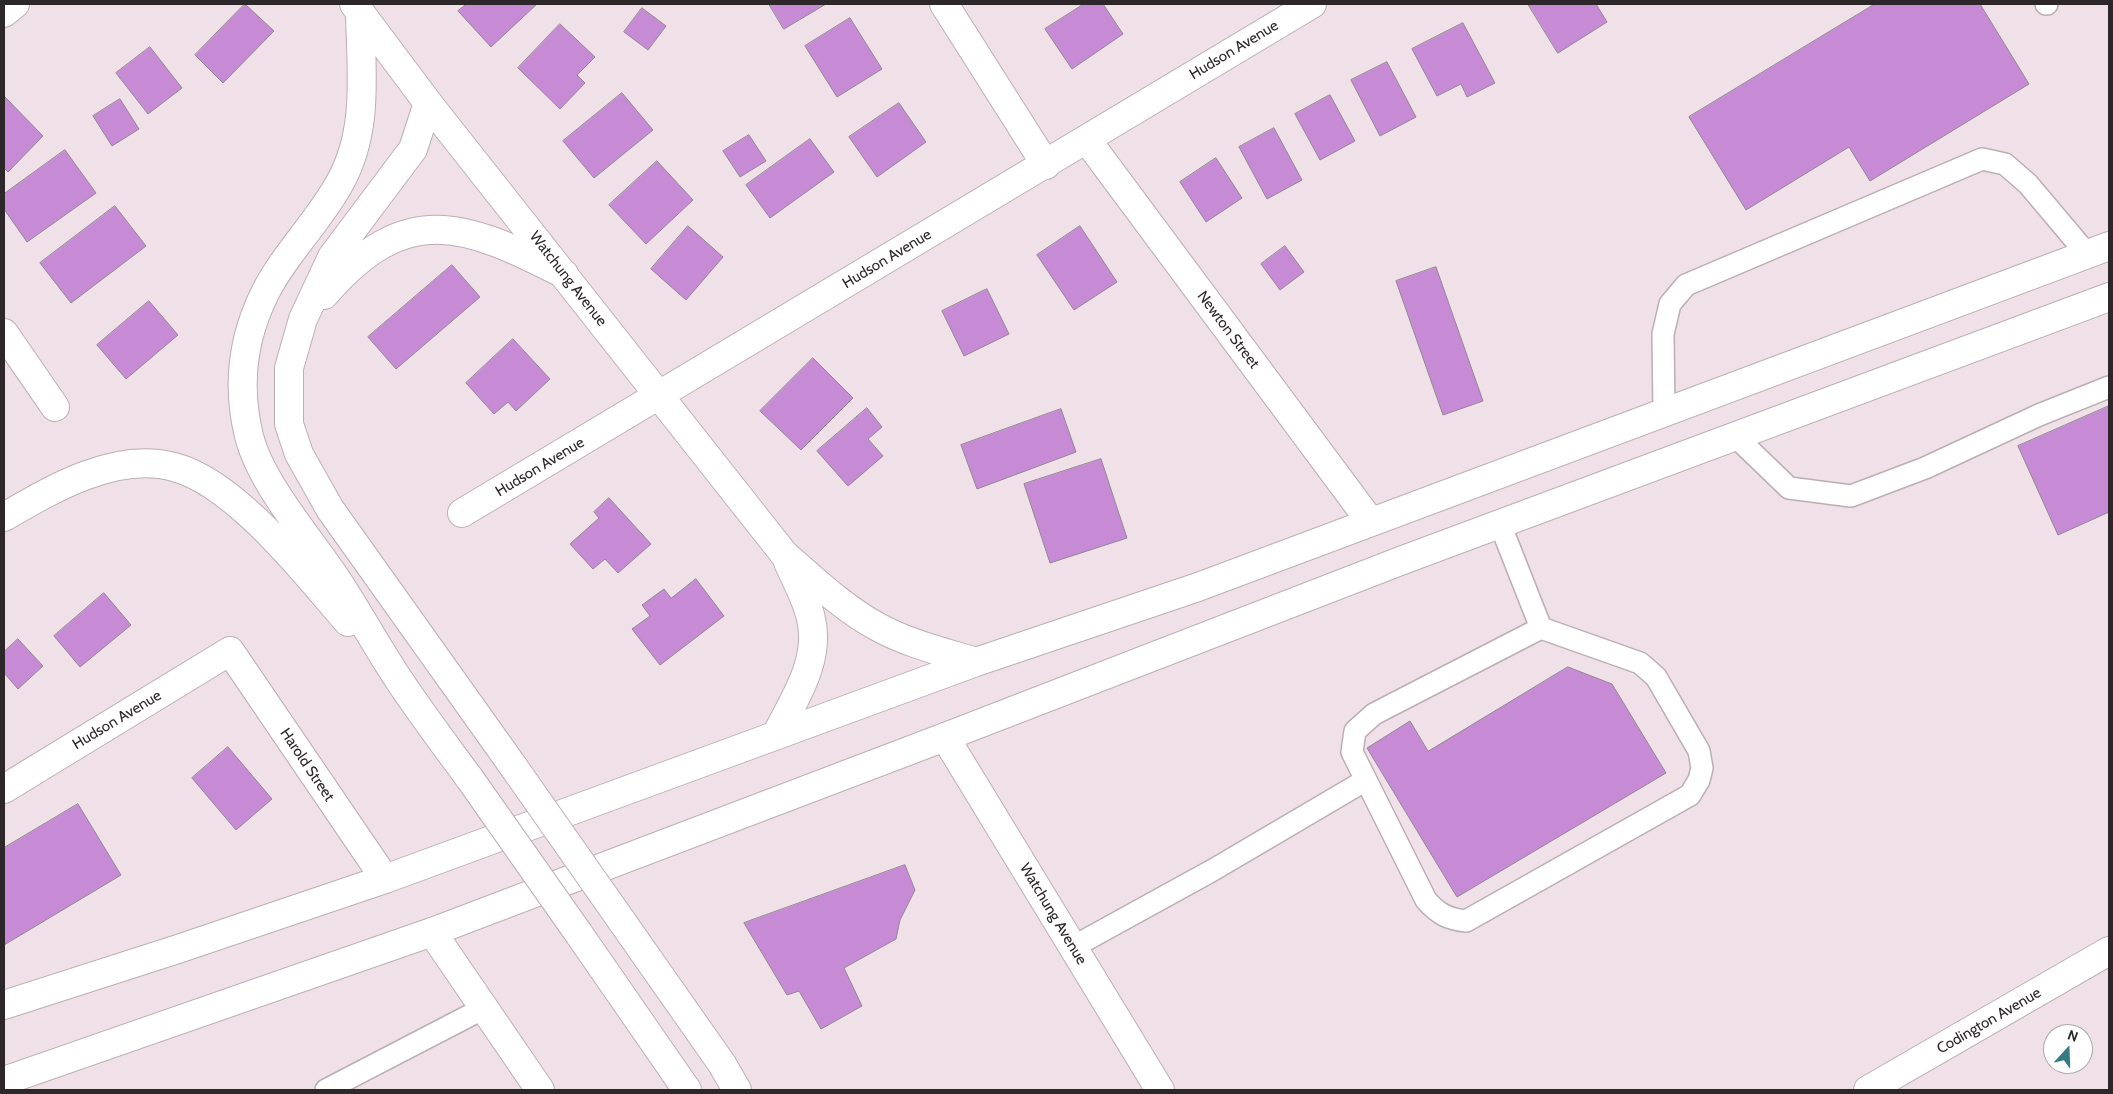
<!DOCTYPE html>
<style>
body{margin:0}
#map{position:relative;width:2113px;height:1094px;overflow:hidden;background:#f0e0e7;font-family:Cabin,sans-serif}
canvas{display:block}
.frame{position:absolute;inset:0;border:5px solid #2d272a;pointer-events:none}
.north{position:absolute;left:2043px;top:1024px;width:50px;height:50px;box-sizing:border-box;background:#fff;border:1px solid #aba9aa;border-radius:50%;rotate:20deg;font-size:14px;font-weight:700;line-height:20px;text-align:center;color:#2d272a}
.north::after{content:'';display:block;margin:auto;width:18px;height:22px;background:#337a84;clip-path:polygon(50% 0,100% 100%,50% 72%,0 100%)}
</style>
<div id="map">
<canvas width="2113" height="1094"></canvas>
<div class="frame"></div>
<div class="north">N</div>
</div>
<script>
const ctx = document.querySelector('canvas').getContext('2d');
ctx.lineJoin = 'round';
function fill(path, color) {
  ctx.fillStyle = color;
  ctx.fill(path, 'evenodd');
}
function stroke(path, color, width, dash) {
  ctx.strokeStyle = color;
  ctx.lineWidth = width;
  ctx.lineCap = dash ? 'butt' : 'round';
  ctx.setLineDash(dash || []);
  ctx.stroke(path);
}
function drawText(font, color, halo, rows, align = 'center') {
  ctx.font = font + ' Cabin,sans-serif';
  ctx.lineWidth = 4;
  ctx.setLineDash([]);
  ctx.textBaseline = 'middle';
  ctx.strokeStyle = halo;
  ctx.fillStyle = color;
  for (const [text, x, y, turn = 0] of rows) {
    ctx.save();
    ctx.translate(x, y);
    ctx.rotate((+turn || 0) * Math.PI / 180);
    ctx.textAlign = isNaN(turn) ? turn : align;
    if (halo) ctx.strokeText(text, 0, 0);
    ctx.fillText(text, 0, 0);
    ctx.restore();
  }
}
const building = new Path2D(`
 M245 4 274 31 223 83 195 55Z
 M467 4H537L491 47 458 11Z
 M769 4H826L784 29Z
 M1084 4H1103L1123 34 1072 69 1045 29Z
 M1528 4H1596L1607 22 1558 53Z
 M1875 4H1980L2029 84 1870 181 1849 147 1746 210 1689 117Z
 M642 8 666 26 648 50 624 32Z
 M850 18 882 69 837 97 805 46Z
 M1463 23 1495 83 1467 97 1461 84 1437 96 1412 49Z
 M560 24 595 57 577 75 585 83 560 109 518 68Z
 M150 47 182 88 148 114 116 73Z
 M1387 62 1416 117 1380 136 1351 80Z
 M622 93 653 130 594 178 563 141Z
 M1330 95 1355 141 1320 160 1295 114Z
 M4 96 43 136 8 172 4 168Z
 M120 99 139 129 112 146 93 116Z
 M899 103 926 142 877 177 849 137Z
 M1274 128 1302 180 1267 199 1239 147Z
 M749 135 766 161 740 177 723 151Z
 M810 139 834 172 770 218 746 185Z
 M65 150 96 193 27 242 4 209V194Z
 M1216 158 1242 198 1206 222 1180 182Z
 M657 161 693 200 646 244 609 205Z
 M115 206 146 246 71 303 40 263Z
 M688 226 723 257 686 300 651 269Z
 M1080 226 1117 282 1074 310 1037 255Z
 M1285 246 1304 272 1280 290 1261 264Z
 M452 265 480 297 396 369 368 337Z
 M1436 267 1483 401 1443 415 1396 281Z
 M987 289 1009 334 964 356 942 311Z
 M149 301 178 335 126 379 97 345Z
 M513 339 550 379 516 411 508 402 494 414 466 383Z
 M813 358 853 398 801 450 760 411Z
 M2109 406V512L2058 535 2018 446Z
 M867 408 882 427 868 439 883 456 848 486 817 451Z
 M1061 409 1076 452 977 489 961 445Z
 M1101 459 1127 538 1050 563 1024 484Z
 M609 498 651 544 618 573 605 559 593 569 570 544 599 518 594 512Z
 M696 579 724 616 660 665 632 629 650 616 642 605 664 589 671 598Z
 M104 593 131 625 80 667 54 636Z
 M18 639 43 666 18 689 4 673V652Z
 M1568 667 1612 684 1666 773 1457 897 1367 748 1410 721 1428 751Z
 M228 747 272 799 236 830 192 778Z
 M78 804 121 875 4 945V848Z
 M905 865 915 890 900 920 896 939 844 968 862 1006 821 1029 799 991 787 995 744 923Z`);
const service = new Path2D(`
 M2046 4H2047
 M1664 411 1663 334 1670 304 1686 285 1982 159 2005 164 2028 184 2087 254
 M1735 436 1789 488 1851 496 1925 468 2039 415 2109 387
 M1366 780 1352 752 1355 731 1374 714 1541 628
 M1073 947 1213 870 1366 780 1426 900C1438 914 1448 919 1466 921L1690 795 1699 780 1702 768 1699 751 1656 677 1640 663 1541 628 1500 524
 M326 1090 484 1008`);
const minor = new Path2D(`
 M944 4 1046 165
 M4 13 15 4
 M1087 140 1370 521
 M4 333 55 407
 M462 513 1312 4
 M4 789 230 651 385 879
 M432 932 540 1090
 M1868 1090 2109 951`);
const tertiary = new Path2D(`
 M428 103 784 554
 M945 737 1160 1090`);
const secondary = new Path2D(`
 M354 4 428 103 413 149 332 257 303 319 289 368V424L299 454 330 509 513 766
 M360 12C361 71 370 132 338 186 317 223 284 255 265 293 242 339 237 387 249 436 261 484 310 539 337 580 358 612 376 645 397 677 420 712 445 745 470 779
 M324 295C406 200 464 223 564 274
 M4 517C52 489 116 451 174 467 236 483 307 575 348 622
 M621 920 722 1064 737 1090
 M579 934 687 1090`);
const trunk = new Path2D(`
 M784 554C814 580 843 608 878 627 909 644 944 652 976 662
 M776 735C794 700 821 660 811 619 807 599 796 581 788 562
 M4 1005 178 949 385 879 976 662 1198 587 2109 246
 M4 1081 432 932 945 737 1403 560 2109 297`);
const secondaryBridge = new Path2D(`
 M513 766 621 920
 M470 779 579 934`);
const streetNames = [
 ["Hudson Avenue",1234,50,-31],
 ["Hudson Avenue",887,259,-31],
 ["Watchung Avenue",568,279,52],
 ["Newton Street",1228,330,53],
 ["Hudson Avenue",540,467,-31],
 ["Hudson Avenue",117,720,-31],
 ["Harold Street",307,765,56],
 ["Watchung Avenue",1053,914,59],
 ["Codington Avenue",1989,1021,-30]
];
fill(building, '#c78bd6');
stroke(building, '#908792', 1);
stroke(service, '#bdaeb5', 24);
stroke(minor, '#bdaeb5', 30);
stroke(tertiary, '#bdaeb5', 30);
stroke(secondary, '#bdaeb5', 30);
stroke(trunk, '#bdaeb5', 30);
stroke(service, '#fff', 21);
stroke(minor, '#fff', 28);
stroke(tertiary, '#fff', 28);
stroke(secondary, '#fff', 28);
stroke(trunk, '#fff', 28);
stroke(secondaryBridge, '#bdaeb5', 30, []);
stroke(secondaryBridge, '#fff', 28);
drawText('15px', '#2d272a', '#fff', streetNames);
</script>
